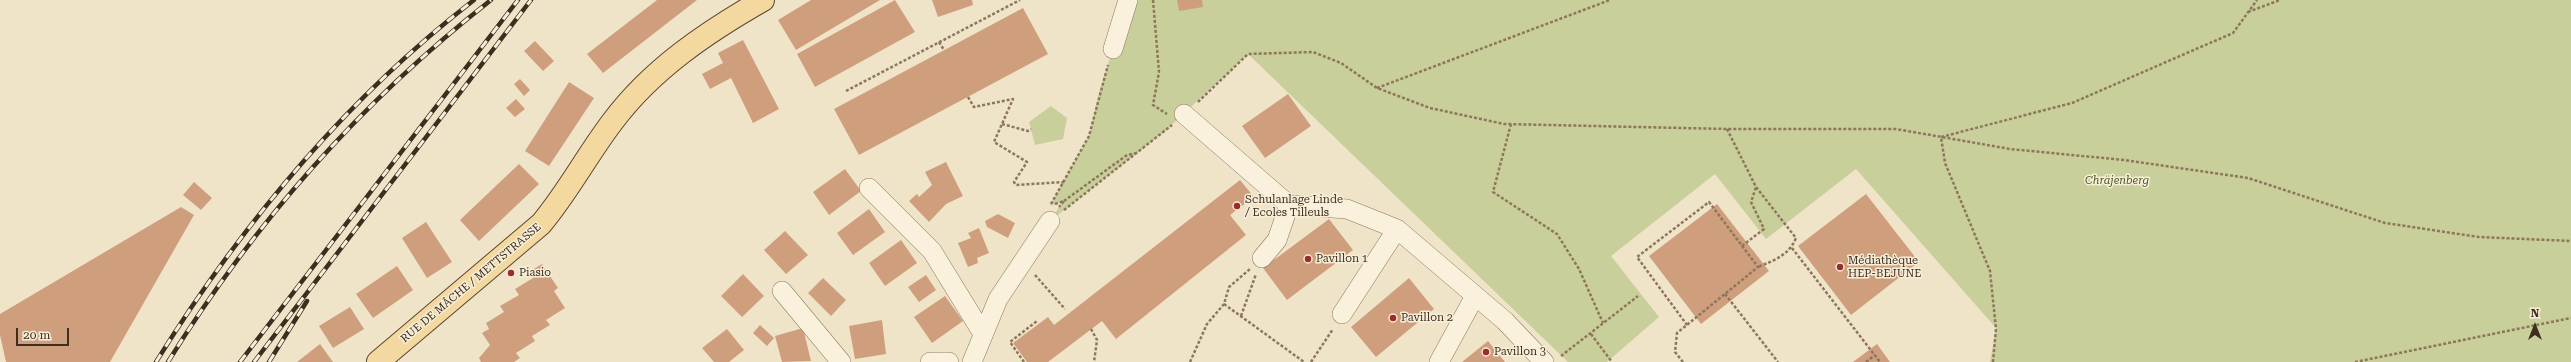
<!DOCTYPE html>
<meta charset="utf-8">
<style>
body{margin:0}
#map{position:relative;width:2571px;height:362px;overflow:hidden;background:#f0e4c8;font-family:"Roboto Serif",serif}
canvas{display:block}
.north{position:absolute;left:2515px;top:306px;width:40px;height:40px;-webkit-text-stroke:3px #f7eed8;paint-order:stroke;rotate:0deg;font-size:11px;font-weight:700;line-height:16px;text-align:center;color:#3d2e20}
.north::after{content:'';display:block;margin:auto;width:14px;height:18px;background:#3d2e20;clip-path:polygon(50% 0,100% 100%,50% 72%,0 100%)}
.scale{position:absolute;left:16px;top:328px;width:53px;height:18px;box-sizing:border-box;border:2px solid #3d2e20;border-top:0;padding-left:5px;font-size:12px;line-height:14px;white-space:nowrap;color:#3d2e20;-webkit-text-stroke:3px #f7eed8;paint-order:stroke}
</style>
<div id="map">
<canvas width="2571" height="362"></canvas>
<div class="north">N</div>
<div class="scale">20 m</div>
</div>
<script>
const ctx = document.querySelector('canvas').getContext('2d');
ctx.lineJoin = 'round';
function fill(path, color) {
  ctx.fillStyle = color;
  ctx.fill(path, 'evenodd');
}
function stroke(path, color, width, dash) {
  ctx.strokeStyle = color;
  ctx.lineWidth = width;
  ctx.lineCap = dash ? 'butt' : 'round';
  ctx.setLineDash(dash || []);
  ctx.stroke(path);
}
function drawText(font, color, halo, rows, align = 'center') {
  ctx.font = font + ' "Roboto Serif",serif';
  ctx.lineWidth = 3;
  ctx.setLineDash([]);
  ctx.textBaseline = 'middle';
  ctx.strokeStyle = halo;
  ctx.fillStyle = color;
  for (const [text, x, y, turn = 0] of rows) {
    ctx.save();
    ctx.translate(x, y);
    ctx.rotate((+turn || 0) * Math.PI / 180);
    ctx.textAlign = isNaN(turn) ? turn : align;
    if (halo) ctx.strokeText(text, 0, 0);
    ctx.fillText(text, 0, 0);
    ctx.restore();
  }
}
const green = new Path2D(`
 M1128 0H2571V362H1990L1996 328 1856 169 1766 239 1715 174 1611 256 1659 317 1607 362H1568L1248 54 1165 131 1050 221 1063 201 1050 206 1089 136 1099 93Z
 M1051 106 1067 118 1063 139 1035 145 1029 122Z`);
const building = new Path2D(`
 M657 0H697L603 73 587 54Z
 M811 0H880L796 50 778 20Z
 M895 0 915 32 815 87 797 54Z
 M932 0H972L973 5 938 17Z
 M1177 0H1202L1203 7 1179 11Z
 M1023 8 1048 54 859 155 834 109Z
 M743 40 779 109 753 123 731 78 710 89 702 74 723 63 718 53Z
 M535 41 554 61 543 71 524 51Z
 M520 79 530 90 524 96 514 84Z
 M569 82 594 98 549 166 525 151Z
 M1288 94 1311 126 1265 158 1242 126Z
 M516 99 525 109 515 117 506 108Z
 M946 162 963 196 946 204 929 222 909 201 917 194 919 197 932 185 925 172Z
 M519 164 539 184 479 241 460 220Z
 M845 169 861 191 829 215 813 192Z
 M1240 180 1254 197 1230 215 1246 235 1116 339 1102 321 1048 362H1027L1013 343 1048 317 1054 325Z
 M194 182 212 198 201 210 183 195Z
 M1866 194 1919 262 1851 315 1798 246Z
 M1717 204 1769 271 1701 324 1649 256Z
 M181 207 194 215 110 362H6L0 335V314Z
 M869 209 885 232 853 255 837 233Z
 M998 214 1015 223 1008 238 987 227 985 221Z
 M1329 219 1353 250 1287 300 1263 268Z
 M426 222 452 262 427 278 402 238Z
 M979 228 989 253 977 258 978 263 968 267 958 243 971 238 968 233Z
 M785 231 808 255 786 274 764 250Z
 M901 240 917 263 885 286 869 263Z
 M542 264 558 288 554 291 565 308 546 320 550 325 532 336 535 341 516 353 520 358 514 362H481L479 358 490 345 482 333 489 329 486 323 504 312 500 306 519 295 515 289 533 278 529 272Z
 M397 266 413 290 373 318 356 294Z
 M743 274 764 296 742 317 721 296Z
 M926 275 936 290 919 302 908 287Z
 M823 278 846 300 831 316 808 293Z
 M1409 278 1434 309 1376 357 1351 327Z
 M945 296 963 321 932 343 914 317Z
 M350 307 364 329 333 348 319 326Z
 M882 320 886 354 855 359 849 326Z
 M760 325 774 338 767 346 753 333Z
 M803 328 811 361 782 362 775 336Z
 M727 329 744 350 729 362H714L702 348Z
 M1488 341 1505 362H1462Z
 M320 344 333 362H297Z
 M1877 344 1890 362H1853Z`);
const path = new Path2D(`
 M1153 0 1159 72 1153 105 1167 114
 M2248 12 2280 0
 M939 42 944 50
 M1377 88 1610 0
 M846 91 1020 0
 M968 97 974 107 1013 99 994 142 1027 162 1014 182 1016 185 1064 182
 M1198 102 1248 54 1313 52 1341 63 1377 88 1430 108 1504 124 1727 129H1896L2010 149 2124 160 2248 178 2385 223 2479 237 2571 241
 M1002 124 1028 131 1031 129
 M1511 124 1493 192 1557 234 1579 269 1603 323
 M1727 129 1756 187 1796 238C1789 255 1775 260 1758 267
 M1064 201 1127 155 1137 153
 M1051 204 1089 136 1108 65
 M1055 204 1064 201 1059 207
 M1064 210 1172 125
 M1742 246 1764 229 1751 202 1756 187
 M1792 248 1880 362
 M1035 275 1065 309
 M1725 294 1778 362
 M1224 304 1304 362
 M1241 316 1256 274
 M1091 329 1097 340 1094 362
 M1591 334 1612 362
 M1561 356 1638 296
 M1024 362 1010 342 1037 321
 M1190 362 1207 324 1224 304 1229 287 1250 269
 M1311 362 1333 329
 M1683 362 1675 352 1677 333 1758 267 1709 202 1637 257 1687 325
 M1866 362 1875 355
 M1993 362 1996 329 1990 271 1945 163 1941 137 2072 103 2233 33 2257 0
 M2355 362 2571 318`);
const minor = new Path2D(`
 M1113 49 1128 0
 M1184 114 1289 205 1347 209 1397 229 1505 321 1544 362
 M869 188 932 251 983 334
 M1262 258 1277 240 1289 205
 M782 291 841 362
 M1342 314 1397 229
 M930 362H949
 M972 362 998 299 1050 221
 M1439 362 1475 296`);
const major = new Path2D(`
 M378 362 541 224C568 192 587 155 613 121 652 69 707 32 763 0`);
const rail = new Path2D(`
 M156 362C241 225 346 99 474 0
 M168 362C254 223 362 101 491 0
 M240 362 518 0
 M254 362 531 0
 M269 362 307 301`);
const markers = [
 [1237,206,4,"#9e2a2b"],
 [1308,259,4,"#9e2a2b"],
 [1840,267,4,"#9e2a2b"],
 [511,273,4,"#9e2a2b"],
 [1393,318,4,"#9e2a2b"],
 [1486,352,4,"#9e2a2b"]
];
const parkNames = [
 ["Chräjenberg",2117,181]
];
const poiNames = [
 ["Schulanlage Linde",1245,200],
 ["/ Ecoles Tilleuls",1245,213],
 ["Pavillon 1",1316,259],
 ["Médiathèque",1848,261],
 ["HEP-BEJUNE",1848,274],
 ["Piasio",519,273],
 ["Pavillon 2",1401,318],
 ["Pavillon 3",1494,352]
];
const streetNames = [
 ["RUE DE MÂCHE / METTSTRASSE",471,283,-40]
];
fill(green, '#c9cf9b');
fill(building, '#cf9f7d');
stroke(minor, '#8d765c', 20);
stroke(major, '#5b4430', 24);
stroke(path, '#8d765c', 2.5, [3, 2]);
stroke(minor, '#faf1dc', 19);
stroke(major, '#f3d9a0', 22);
stroke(rail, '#3d2e20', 4.5);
stroke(rail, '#f7eed8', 3, [9]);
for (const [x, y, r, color] of markers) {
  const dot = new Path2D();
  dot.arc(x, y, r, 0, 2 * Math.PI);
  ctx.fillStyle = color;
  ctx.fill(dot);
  stroke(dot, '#f7eed8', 1.5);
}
drawText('italic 11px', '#4d5a26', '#f7eed8', parkNames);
drawText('11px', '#3d2e20', '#f7eed8', poiNames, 'left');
drawText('11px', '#3d2e20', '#f7eed8', streetNames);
</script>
